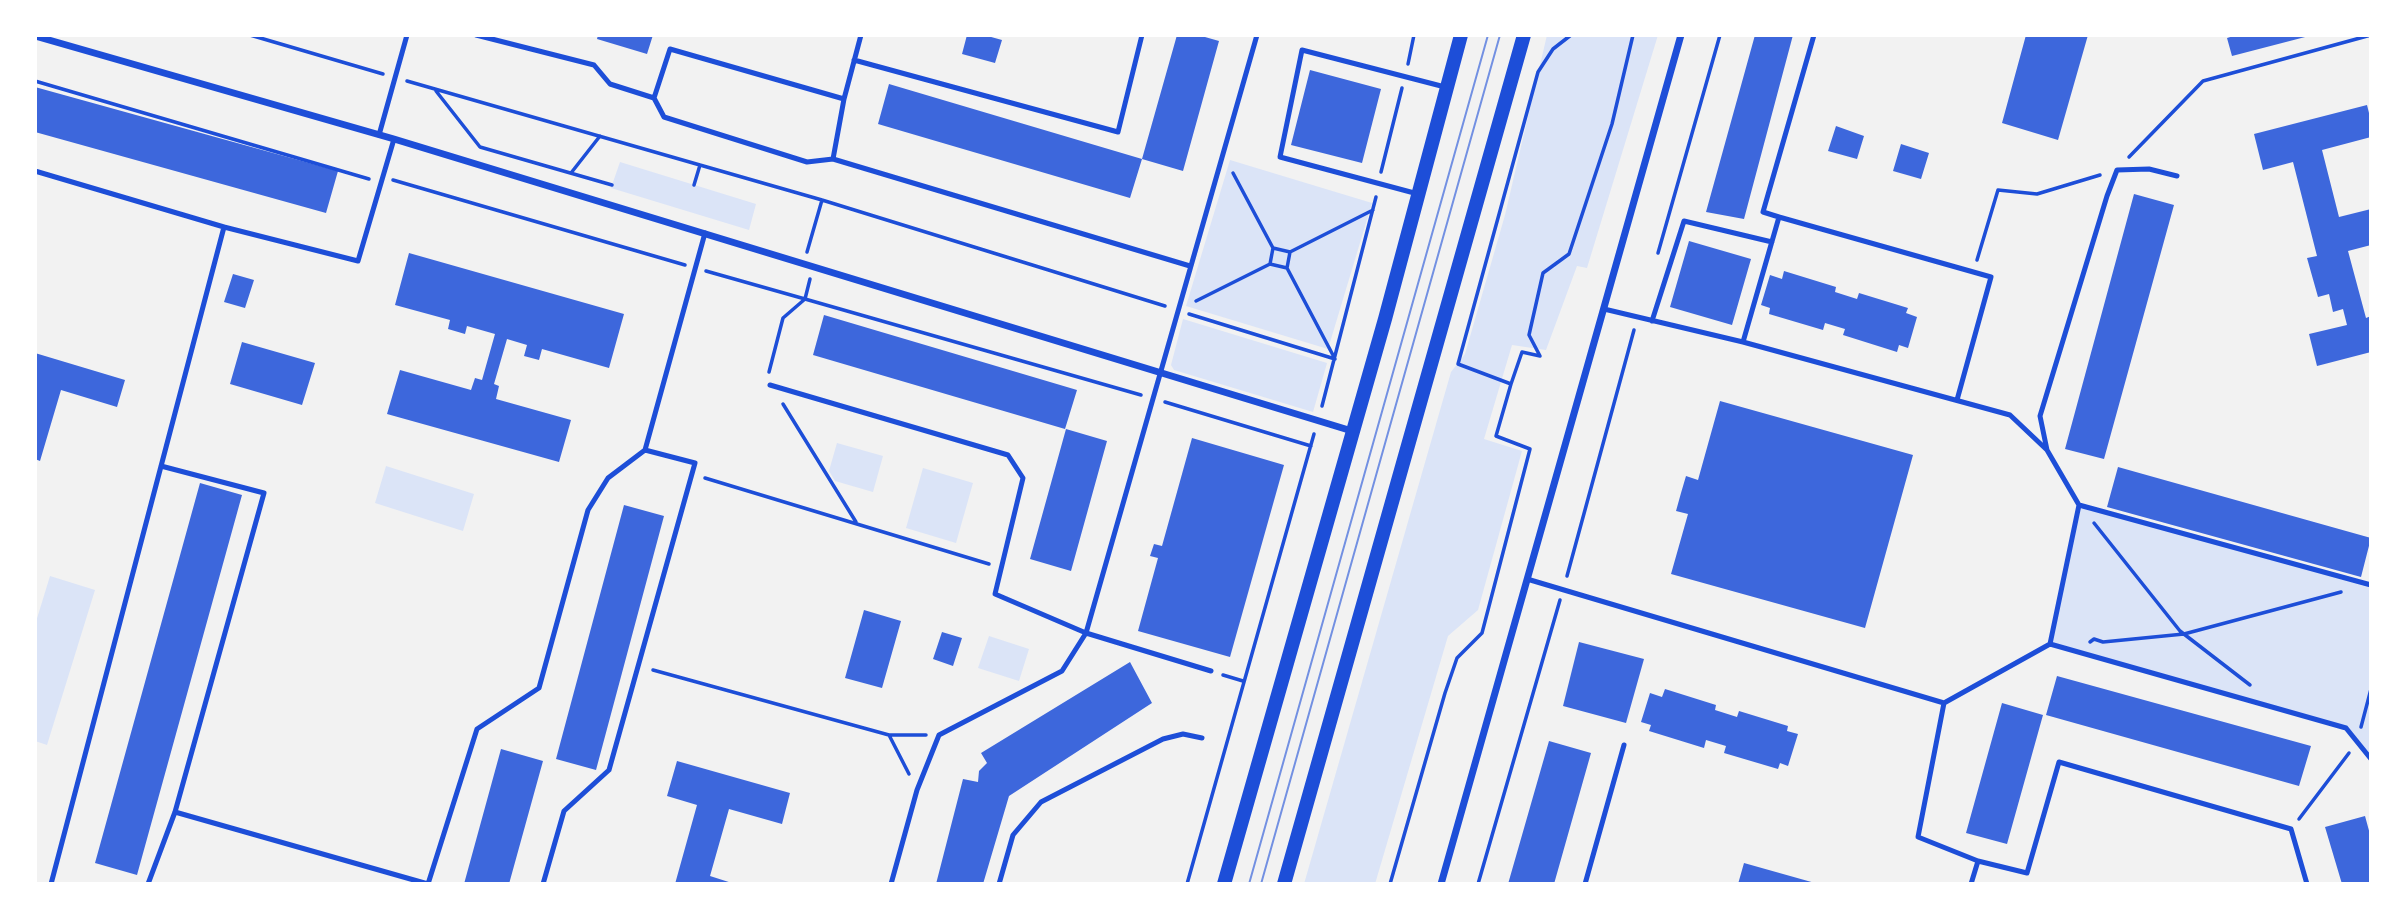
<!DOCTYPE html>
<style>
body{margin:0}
#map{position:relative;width:2406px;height:919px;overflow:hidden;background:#f2f2f2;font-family:"PT Sans",sans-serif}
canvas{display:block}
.frame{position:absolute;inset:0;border:37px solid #fff;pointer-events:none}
</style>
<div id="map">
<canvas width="2406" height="919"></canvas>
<div class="frame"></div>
</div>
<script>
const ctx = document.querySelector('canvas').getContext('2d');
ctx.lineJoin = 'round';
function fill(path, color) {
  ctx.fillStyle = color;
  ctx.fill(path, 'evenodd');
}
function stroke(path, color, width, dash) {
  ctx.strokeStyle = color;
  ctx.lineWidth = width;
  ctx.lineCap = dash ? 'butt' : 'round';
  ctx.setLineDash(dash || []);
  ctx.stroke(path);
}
const green = new Path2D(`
 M1547 35H1658L1587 268 1577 266 1546 350 1512 345 1484 439 1522 451 1478 610 1448 636 1375 884H1304L1451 372 1465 354 1505 215Z
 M1230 160 1372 203 1328 349 1186 306Z
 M620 162 756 204 749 230 611 188Z
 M1183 319 1327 363 1313 412 1174 370 1171 365Z
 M837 443 883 456 873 492 835 481 829 471Z
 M386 466 474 494 463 531 375 503Z
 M923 468 973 483 956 543 906 528Z
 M2079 505 2371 585V760L2346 728 2050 644Z
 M50 576 95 590 47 745 35 741V625Z
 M989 636 1029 649 1019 681 978 668Z`);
const building = new Path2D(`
 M598 35H653L647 54 597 39Z
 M967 35H984L1002 40 995 63 962 54Z
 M1177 35H1198L1219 41 1183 171 1142 159Z
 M1755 35H1793L1744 219 1706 212Z
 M2026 35H2088L2058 140 2002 123Z
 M2237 35H2308L2309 36 2232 56 2227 38Z
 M1310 70 1381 89 1362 163 1291 145Z
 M889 84 1142 159 1130 198 878 124Z
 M35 87 338 171 326 213 35 132Z
 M2367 105 2371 121V137L2322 150 2339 217 2371 209V245L2348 251 2366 318 2371 316V352L2317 366 2309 334 2347 325 2343 309 2333 312 2329 294 2318 297 2307 258 2317 256 2293 162 2263 170 2254 134Z
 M1836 126 1864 136 1857 159 1828 151Z
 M1901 144 1929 153 1921 179 1893 171Z
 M2134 194 2174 205 2104 459 2065 449Z
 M1689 241 1751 259 1732 325 1670 307Z
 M409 253 624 314 609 368 542 349 539 360 524 356 527 345 507 339 494 384 499 386 496 399 571 420 559 462 387 414 400 370 471 390 475 378 482 380 495 334 467 326 465 334 448 329 450 320 395 305Z
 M1784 271 1836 287 1835 292 1857 299 1859 293 1908 308 1906 313 1917 317 1908 348 1899 345 1897 352 1843 335 1845 329 1825 323 1823 330 1769 314 1770 308 1761 305 1770 275 1782 279Z
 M233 274 254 280 245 308 224 302Z
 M824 315 1077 390 1065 429 813 355Z
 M242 342 315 363 302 405 230 384Z
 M35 353 125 380 117 407 61 390 40 461 35 459Z
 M1720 401 1913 455 1865 628 1671 574 1688 514 1676 511 1681 493 1686 476 1698 480Z
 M1066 429 1107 441 1071 571 1030 559Z
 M1192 438 1284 465 1230 657 1138 631 1158 558 1150 556 1154 544 1162 546Z
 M2118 467 2371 538 2361 577 2107 507Z
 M200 483 242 495 137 875 95 863Z
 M624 505 664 516 596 770 556 759Z
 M864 610 901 621 882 688 845 678Z
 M942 632 962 638 953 666 933 659Z
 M1579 642 1644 659 1626 723 1563 706Z
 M1130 662 1152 703 1009 796 983 884H936L963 779 978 782 979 771 987 763 981 753Z
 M2057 676 2311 746 2299 786 2046 715Z
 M1665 689 1716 705 1715 710 1737 717 1739 711 1788 726 1787 731 1798 734 1788 766 1780 763 1778 769 1724 753 1726 746 1706 740 1704 748 1649 731 1651 725 1641 722 1650 693 1662 697Z
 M2002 703 2043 715 2007 844 1966 833Z
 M1549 741 1591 753 1554 884H1508Z
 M501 749 543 761 509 884H464Z
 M677 761 790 793 782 824 729 809 710 876 735 884H675L697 805 667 796Z
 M2365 816 2371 838V884H2342L2325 827Z
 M1744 863 1815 883V884H1738Z`);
const path = new Path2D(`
 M250 35 383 74
 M1408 64 1414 35
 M35 81 369 179
 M407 81 822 200 1165 306
 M436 91 480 147 612 185
 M2129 157 2203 81 2371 35
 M1381 172 1402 88
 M571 173 600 136
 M1233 173 1273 248
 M393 180 685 265
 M694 185 700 165
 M807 252 822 200
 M1290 252 1373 210
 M1658 253 1720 35
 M1977 260 1998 190 2037 194 2100 175
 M706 271 805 299
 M810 279 805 299 1141 395
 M1196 301 1270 264
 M1189 314 1335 359 1287 268 1290 252 1273 248 1270 264 1287 268
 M1540 356 1529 335 1543 273 1569 254 1612 124 1633 35
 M769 372 783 318 805 299
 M1511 384 1522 352 1540 356
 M1165 402 1311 446
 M783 404 856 522
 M1322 406 1376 197
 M705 478 989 564
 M2094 523 2180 631 2250 685
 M1567 576 1634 330
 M2090 642 2094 639 2103 642 2184 634 2341 592
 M653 670 889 735H926
 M1223 675 1243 681
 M2361 727 2371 689
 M889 735 909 774
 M2299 819 2349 753
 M1187 884 1314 434
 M1390 884 1445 693 1457 658 1482 633 1530 449 1496 436 1511 384 1458 364 1538 72 1553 49 1571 35
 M1478 884 1560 600`);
const service = new Path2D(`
 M476 35 594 65 610 84 654 98 664 117 807 162 833 159 1190 266
 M854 60 1118 132 1142 35
 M654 98 670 49 844 99
 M379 135 407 35
 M833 159 844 99 861 35
 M35 171 224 227
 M1418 194 1280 157 1302 50 1445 87
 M1779 217 1991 277 1957 400
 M1604 309 1743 342 2010 415 2047 450 2079 505 2371 585
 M1652 321 1684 221 1772 242
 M1743 342 1779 217 1763 212 1814 35
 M770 385 1008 455 1023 478 995 594 1086 633 1211 671
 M2047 450 2040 416 2107 196 2117 170 2149 169 2177 176
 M1527 579 1944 703 2050 644 2346 728 2371 759
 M2050 644 2079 505
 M1944 703 1918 837 1978 861 1971 884
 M175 812 428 884
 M1978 861 2027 873 2059 762 2291 829 2307 884
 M51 884 224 227 358 261 394 139
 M148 884 175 812 264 493 161 466
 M428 884 477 729 539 688 588 510 608 478 645 450
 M543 884 564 811 609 770 695 463 645 450 705 233
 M891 884 917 790 939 735 1062 671 1086 633 1257 35
 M999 884 1013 835 1041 802 1163 739 1183 734 1202 738
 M1585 884 1624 745`);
const minor = new Path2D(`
 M35 36 394 139 1352 431
 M1441 884 1681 35`);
const secondary = new Path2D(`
 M1224 884 1385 319 1461 35
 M1284 884 1524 35`);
const tram = new Path2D(`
 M1249 884 1488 35
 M1261 884 1500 35`);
fill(green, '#dbe4f7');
fill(building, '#3d67dc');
stroke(path, '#1d4ed8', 3.5);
stroke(service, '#1d4ed8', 5);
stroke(minor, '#1d4ed8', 7);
stroke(secondary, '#1d4ed8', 14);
stroke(tram, '#7290e2', 2);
</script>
